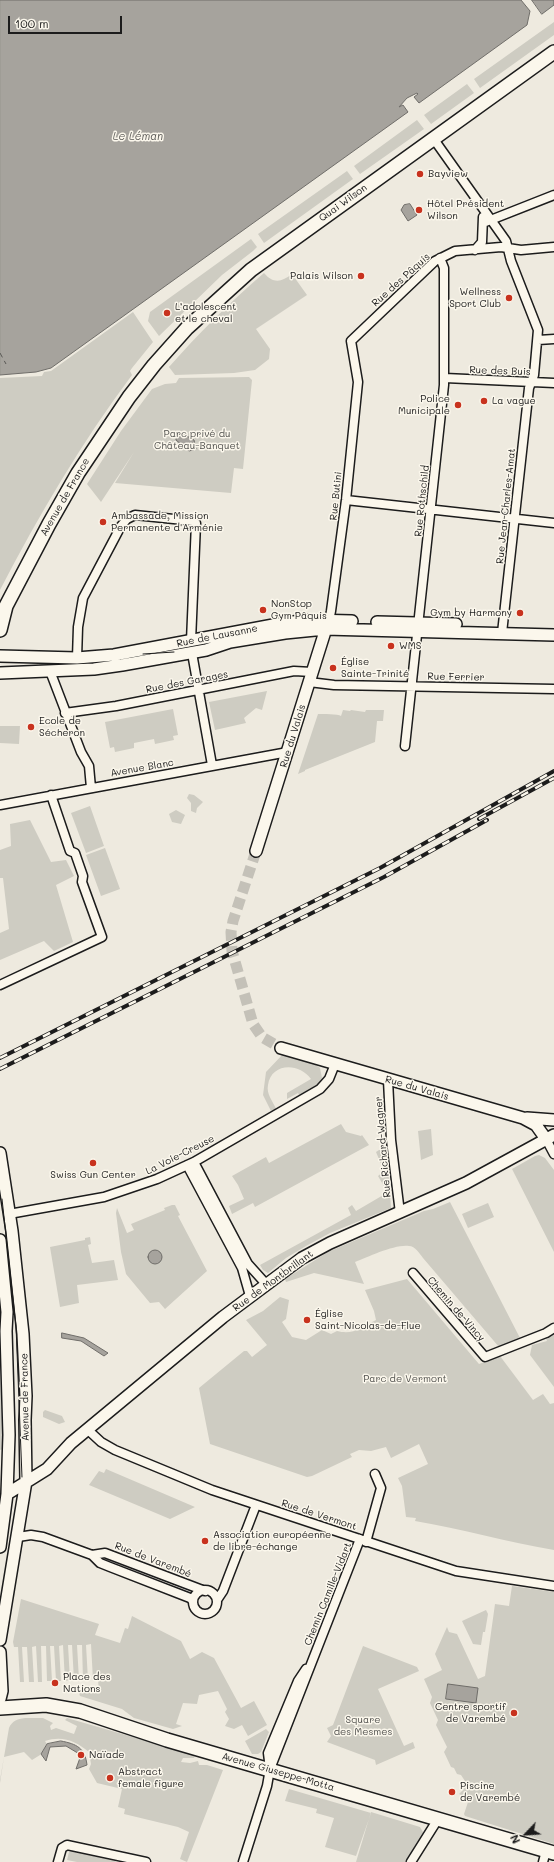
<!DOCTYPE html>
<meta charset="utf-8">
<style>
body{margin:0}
#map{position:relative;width:554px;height:1862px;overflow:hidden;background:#eeeadf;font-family:Mali,sans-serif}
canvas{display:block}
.north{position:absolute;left:506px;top:1814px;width:40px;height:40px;-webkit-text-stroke:3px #fbf7ec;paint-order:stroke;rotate:245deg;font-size:11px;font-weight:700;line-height:16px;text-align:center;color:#1c1c1c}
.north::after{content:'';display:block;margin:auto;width:14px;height:18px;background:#1c1c1c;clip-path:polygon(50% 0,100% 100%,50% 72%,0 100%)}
.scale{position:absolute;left:8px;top:16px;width:114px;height:18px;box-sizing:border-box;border:2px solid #1c1c1c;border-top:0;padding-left:5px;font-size:12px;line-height:14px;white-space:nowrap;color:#1c1c1c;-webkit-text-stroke:3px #fbf7ec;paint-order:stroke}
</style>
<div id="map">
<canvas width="554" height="1862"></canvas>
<div class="north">N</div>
<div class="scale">100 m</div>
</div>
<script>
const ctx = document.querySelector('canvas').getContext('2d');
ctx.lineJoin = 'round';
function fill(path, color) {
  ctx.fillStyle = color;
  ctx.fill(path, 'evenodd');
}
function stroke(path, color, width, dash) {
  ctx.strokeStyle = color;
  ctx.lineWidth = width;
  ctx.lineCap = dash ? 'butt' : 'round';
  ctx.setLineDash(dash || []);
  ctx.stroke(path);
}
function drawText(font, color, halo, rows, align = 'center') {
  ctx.font = font + ' Mali,sans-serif';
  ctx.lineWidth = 3;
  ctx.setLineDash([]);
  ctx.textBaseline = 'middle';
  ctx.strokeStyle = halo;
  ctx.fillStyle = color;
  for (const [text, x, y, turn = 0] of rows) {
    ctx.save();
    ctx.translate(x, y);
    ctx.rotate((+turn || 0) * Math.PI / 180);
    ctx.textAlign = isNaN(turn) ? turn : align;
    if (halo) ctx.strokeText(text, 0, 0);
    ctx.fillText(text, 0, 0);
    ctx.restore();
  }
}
const green = new Path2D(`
 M554 22V35L480 88 474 79Z
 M467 84 474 93 431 124 424 115Z
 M417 120 424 129 360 174 354 166Z
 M347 171 353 179 264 243 258 234Z
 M251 239 257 247 253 251 222 275 159 336 148 321 150 312Z
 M264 273C273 284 282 282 292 274L307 295 256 329 270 349 269 359 255 370 234 373 175 375 169 367C199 333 230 302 264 273Z
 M133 312 153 342 132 368 130 371 132 375C81 443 39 515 0 590V378L42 376 44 372 51 371Z
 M249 377 252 380 243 469 234 468 231 493 115 483 134 452 101 502 87 484 121 431 152 389 165 384 176 383 179 378Z
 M267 691 262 710 256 708 244 718 246 723 215 730 209 702Z
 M173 709 178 735 173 736 174 740 155 744 154 739 134 743V748L115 752 114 747 110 748 105 722Z
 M343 710 350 711 351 710 365 712 366 710H384L383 721H377L375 742 305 770V771L298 774 318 714C323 714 338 714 341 716Z
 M0 726H20L19 744 0 743Z
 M189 794 194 795 203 802 197 808 196 813 191 811V803L187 798Z
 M90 806 104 846 86 853 71 813Z
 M176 810 185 815 181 824 172 822 169 814Z
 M30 820 51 862 66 860 74 876 56 885 73 942 54 951 44 941 0 960V933L9 929 3 878H0V850L11 846 10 824Z
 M105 848 120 889 101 896 86 855Z
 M283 1054 313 1063 320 1068 322 1078 318 1084 299 1095 298 1093 287 1099V1093L311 1079C299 1062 271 1063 268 1085 266 1094 273 1101 276 1109L271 1111 263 1095 266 1072Z
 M341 1124 346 1132 361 1136 362 1135 369 1145 255 1207 253 1203 232 1214 229 1206 244 1199 238 1185 232 1176 266 1157 269 1163Z
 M431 1129 433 1155 421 1160 418 1131Z
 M379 1150H384L387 1152 391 1208 330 1233 306 1246 286 1258 268 1273 263 1270 260 1265 351 1215 348 1208 352 1205 356 1211 385 1194V1188L378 1176 384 1171 376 1152Z
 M539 1155 545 1158 554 1170V1252L512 1169 535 1156Z
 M450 1202 520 1338 499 1347 423 1258C420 1254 415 1246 409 1246 395 1244 368 1257 355 1262L364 1284 314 1273 286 1282 285 1279 328 1252 424 1211 433 1209Z
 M488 1203 494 1217 468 1228 462 1214Z
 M172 1205H175L180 1215 178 1216 207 1271 165 1309 159 1302 150 1303 126 1274 121 1252 116 1213 117 1208 127 1233 134 1230 131 1224 165 1210 164 1208Z
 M90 1237 91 1244 88 1245 92 1263 114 1260 118 1280 77 1285 79 1303 60 1307 50 1247 85 1240V1238Z
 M407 1279 479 1364 500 1356 533 1400 543 1394 550 1404 554 1403V1550C507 1542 462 1529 415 1521L416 1518 406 1517 402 1486 398 1478 428 1464 419 1444 391 1458 386 1447 371 1451 359 1450 350 1454 352 1457 312 1476 307 1477 210 1444 199 1388 244 1351H247L252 1357 267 1345 246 1320 263 1311 280 1297 289 1300 286 1319 282 1322 292 1337 306 1340 322 1330 331 1334 337 1331C353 1335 361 1328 376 1320L374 1311 365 1290Z
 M554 1333V1387L530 1355 532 1345 547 1341 546 1338Z
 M0 1362 3 1449 0 1450Z
 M45 1410 62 1416 65 1422 59 1424 43 1417V1412Z
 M106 1469 195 1507 170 1519 89 1485 99 1471 104 1473Z
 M512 1586 554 1592V1844L465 1816 464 1814 468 1802 466 1797 459 1794 464 1789 463 1786 465 1781 461 1775 457 1774 454 1768 451 1767 444 1752 447 1747 436 1725 438 1720 430 1703 432 1697 424 1679 442 1670 435 1654 447 1627 449 1632 457 1634 478 1679 485 1676 495 1604 509 1606Z
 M21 1599 99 1624 95 1635 120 1643 125 1628 128 1629 132 1616 181 1641 190 1659 202 1652 214 1658 241 1708 254 1701 267 1725 248 1736 242 1725 234 1729 225 1726 229 1719 225 1712 227 1709 218 1691 199 1695 197 1704 183 1703 176 1724 182 1726 173 1729 134 1718 122 1709 80 1696 79 1693 99 1692 98 1680H93L91 1644 86 1645 88 1680H83L82 1645H77L79 1680H74L72 1645H68L70 1680 65 1681 63 1645 59 1646 61 1681H56L54 1646H50L52 1681H47L46 1646H41L42 1682H38L36 1646 32 1647 34 1682H29L27 1647H22L24 1682H20L18 1647H14L13 1642Z
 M486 1610 488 1614 485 1632H483L481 1645 473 1644 462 1621Z
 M363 1646 417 1667 419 1671 378 1689 404 1746 413 1742 415 1748 376 1765 375 1760 327 1742 331 1736 327 1728 333 1725Z
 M25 1718H43L53 1723 50 1726 51 1730 56 1728 74 1734 77 1726 65 1720 67 1718 195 1755 194 1758H183L181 1762 190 1763 198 1761 199 1765H207L223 1770 187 1862 180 1859 189 1832 178 1827 124 1814 125 1809 118 1807 122 1789 97 1783 89 1769 91 1764 89 1752C76 1741 62 1735 45 1741L47 1744 40 1755 32 1760 24 1752 4 1757 0 1783V1780L9 1728C12 1721 17 1719 25 1718Z
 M266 1729 269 1732 261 1752 258 1754H252L245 1741Z
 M289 1789 371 1813 356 1856 325 1847 334 1818 316 1813 317 1809 285 1801Z
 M371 1812 420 1827 424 1834 408 1862H356Z
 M72 1851 115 1861 116 1862H77L67 1860 69 1852Z`);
const water = new Path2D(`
 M0 0H521L530 11 527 25 419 103 414 97 418 94 417 93 407 98 399 107 403 105 408 112 51 368 36 372 0 375Z
 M532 0H554V5L542 14Z
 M410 204 417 215 408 221 401 210 404 205Z
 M183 434 194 440 196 449 189 451 176 440V437Z
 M148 1257a7 7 0 1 1 14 0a7 7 0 1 1-14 0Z
 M62 1333 84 1338 108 1353 104 1356 81 1341 62 1338Z
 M448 1684 478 1688 476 1703 446 1699Z
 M61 1741C77 1744 85 1748 87 1765L76 1769 81 1755 66 1746 50 1747 46 1761 41 1754 47 1744Z`);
const ferry = new Path2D(`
 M0 353 6 364`);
const secondaryTunnel = new Path2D(`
 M256 851 233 921 231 932 232 951 253 1024 262 1037 281 1048`);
const street = new Path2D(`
 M433 138 506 241 511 261 538 330 534 375 529 388 502 633
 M483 223 554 195
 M475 250 482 242 483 217
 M538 340 554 339
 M445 378 554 383
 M346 500 554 523
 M329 621 331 611 346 500 358 382 351 341 435 261 455 251 501 247 521 250 554 247
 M192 653 212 765
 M77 658 78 627 83 598 121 526 127 519 135 515 193 521 196 523 191 641
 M50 671 81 752 89 766 91 788
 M309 682 334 685 554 689
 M65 713 116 706 294 671 312 672
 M405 746 444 385V268L440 258
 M0 805 288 752
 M0 985 102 937 82 882 83 876 75 853 70 851 51 795
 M388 1080 391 1140 400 1213
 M546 1139 554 1154
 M194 1162 248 1264 266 1284
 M187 1165 242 1268 250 1296
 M9 1214 104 1197 157 1179 194 1162 320 1089 329 1079 335 1064
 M413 1273 485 1357 546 1333 554 1328
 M88 1430 101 1442 115 1450 212 1490 456 1571 554 1586
 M18 1537 31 1535 43 1537 92 1555 100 1563 110 1567 190 1598 193 1601
 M366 1542 381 1488 375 1474
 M92 1555 105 1553 205 1591
 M193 1602a12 12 0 1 1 24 0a12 12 0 1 1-24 0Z
 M217 1600 223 1591 256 1505
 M270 1769 360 1539
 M58 1862 62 1848 67 1845 146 1862
 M243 1862 267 1786 270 1769 268 1753 298 1681 306 1669
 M411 1862 438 1819
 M543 1862 546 1851`);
const secondary = new Path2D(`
 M377 622 456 624
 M0 656 77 658 114 655 284 623 311 620 352 621
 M0 673 94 669 122 665 206 650 230 642 285 633 325 629 554 635
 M256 851 328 622
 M281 1048 523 1118 536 1125 546 1139
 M527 1118 554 1120
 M0 1153 12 1231 23 1334 26 1396 25 1420 26 1481 0 1640
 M0 1240 7 1312 6 1331 9 1435 7 1494 0 1547
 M7 1494 47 1469 71 1443 223 1317 302 1258 330 1243 466 1183 554 1135
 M0 1652 2 1691 0 1699`);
const primary = new Path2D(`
 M0 630 6 606 49 524 78 473 129 397 154 365 187 328 251 270 554 52
 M0 1708 46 1705 80 1711 167 1740 554 1853`);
const tram = new Path2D(`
 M143 654 174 652
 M2 1199 16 1326 22 1477`);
const rail = new Path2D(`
 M479 819 554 778
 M0 1058 380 868 554 771
 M0 1069 384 877 487 820`);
const markers = [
 [420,174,4,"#c8321e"],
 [419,210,4,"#c8321e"],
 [361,276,4,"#c8321e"],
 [509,298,4,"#c8321e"],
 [167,313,4,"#c8321e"],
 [484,401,4,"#c8321e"],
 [458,405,4,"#c8321e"],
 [103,522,4,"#c8321e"],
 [263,610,4,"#c8321e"],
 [520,613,4,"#c8321e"],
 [391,646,4,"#c8321e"],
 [333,668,4,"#c8321e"],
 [31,727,4,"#c8321e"],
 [93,1163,4,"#c8321e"],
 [307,1320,4,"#c8321e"],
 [205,1541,4,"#c8321e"],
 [55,1683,4,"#c8321e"],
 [514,1713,4,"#c8321e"],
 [81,1755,4,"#c8321e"],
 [110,1778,4,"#c8321e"],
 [452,1792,4,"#c8321e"]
];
const poiNames = [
 ["Bayview",428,174],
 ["Hôtel Président",427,204],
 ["Wilson",427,216],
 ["Palais Wilson",353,276,"right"],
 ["Wellness",501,292,"right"],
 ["Sport Club",501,304,"right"],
 ["L’adolescent",175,307],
 ["et le cheval",175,319],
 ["Police",450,399,"right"],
 ["Municipale",450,411,"right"],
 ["La vague",492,401],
 ["Ambassade, Mission",111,516],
 ["Permanente d'Arménie",111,528],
 ["NonStop",271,604],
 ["Gym Pâquis",271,616],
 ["Gym by Harmony",512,613,"right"],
 ["WMS",399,646],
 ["Église",341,662],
 ["Sainte-Trinité",341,674],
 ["Ecole de",39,721],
 ["Sécheron",39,733],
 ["Swiss Gun Center",93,1175,"center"],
 ["Église",315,1314],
 ["Saint-Nicolas-de-Flue",315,1326],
 ["Association européenne",213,1535],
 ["de libre-échange",213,1547],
 ["Place des",63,1677],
 ["Nations",63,1689],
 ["Centre sportif",506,1707,"right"],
 ["de Varembé",506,1719,"right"],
 ["Naïade",89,1755],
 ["Abstract",118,1772],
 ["female figure",118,1784],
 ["Piscine",460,1786],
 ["de Varembé",460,1798]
];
const streetNames = [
 ["Quai Wilson",343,203,-36],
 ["Rue des Pâquis",401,280,-42],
 ["Rue des Buis",500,371,2],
 ["Rue Butini",336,496,-84],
 ["Avenue de France",65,497,-60],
 ["Rue Rothschild",422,501,-84],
 ["Rue Jean-Charles-Amat",506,506,-84],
 ["Rue de Lausanne",217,636,-11],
 ["Rue Ferrier",456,677,1],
 ["Rue des Garages",187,682,-11],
 ["Rue du Valais",293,736,-73],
 ["Avenue Blanc",142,768,-10],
 ["Rue du Valais",417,1088,16],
 ["Rue Richard-Wagner",383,1147,-95],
 ["La Voie-Creuse",180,1155,-27],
 ["Rue de Montbrillant",273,1281,-36],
 ["Chemin de-Vincy",456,1309,49],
 ["Avenue de France",25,1397,-91],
 ["Rue de Vermont",319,1515,18],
 ["Rue de Varembé",153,1560,21],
 ["Chemin Camille-Vidart",328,1594,-68],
 ["Avenue Giuseppe-Motta",278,1772,16]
];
const parkNames = [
 ["Parc privé du",197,434],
 ["Château-Banquet",197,446],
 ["Parc de Vermont",405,1379],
 ["Square",363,1720],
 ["des Mesmes",363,1732]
];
const waterNames = [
 ["Le Léman",138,137]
];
fill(green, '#ceccc2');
fill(water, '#a6a39d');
stroke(water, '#6f6d69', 1);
stroke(ferry, '#5a5956', 1, [5, 4]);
stroke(secondaryTunnel, '#c4c1b8', 11, [11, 5.5]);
stroke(street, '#1c1c1c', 11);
stroke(secondary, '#1c1c1c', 14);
stroke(primary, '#1c1c1c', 16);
stroke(street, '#fbf7ec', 8);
stroke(secondary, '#fbf7ec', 11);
stroke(primary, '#fbf7ec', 13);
stroke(tram, '#1c1c1c', 1);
stroke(rail, '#1c1c1c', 4);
stroke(rail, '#fbf7ec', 2.5, [8]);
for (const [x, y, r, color] of markers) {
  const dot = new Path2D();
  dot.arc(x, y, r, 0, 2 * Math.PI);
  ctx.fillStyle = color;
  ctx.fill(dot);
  stroke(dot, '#fbf7ec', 1.5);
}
drawText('10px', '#1c1c1c', '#fbf7ec', poiNames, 'left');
drawText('10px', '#1c1c1c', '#fbf7ec', streetNames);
drawText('10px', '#51514e', '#fbf7ec', parkNames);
drawText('italic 11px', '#5a5956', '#fbf7ec', waterNames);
</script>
